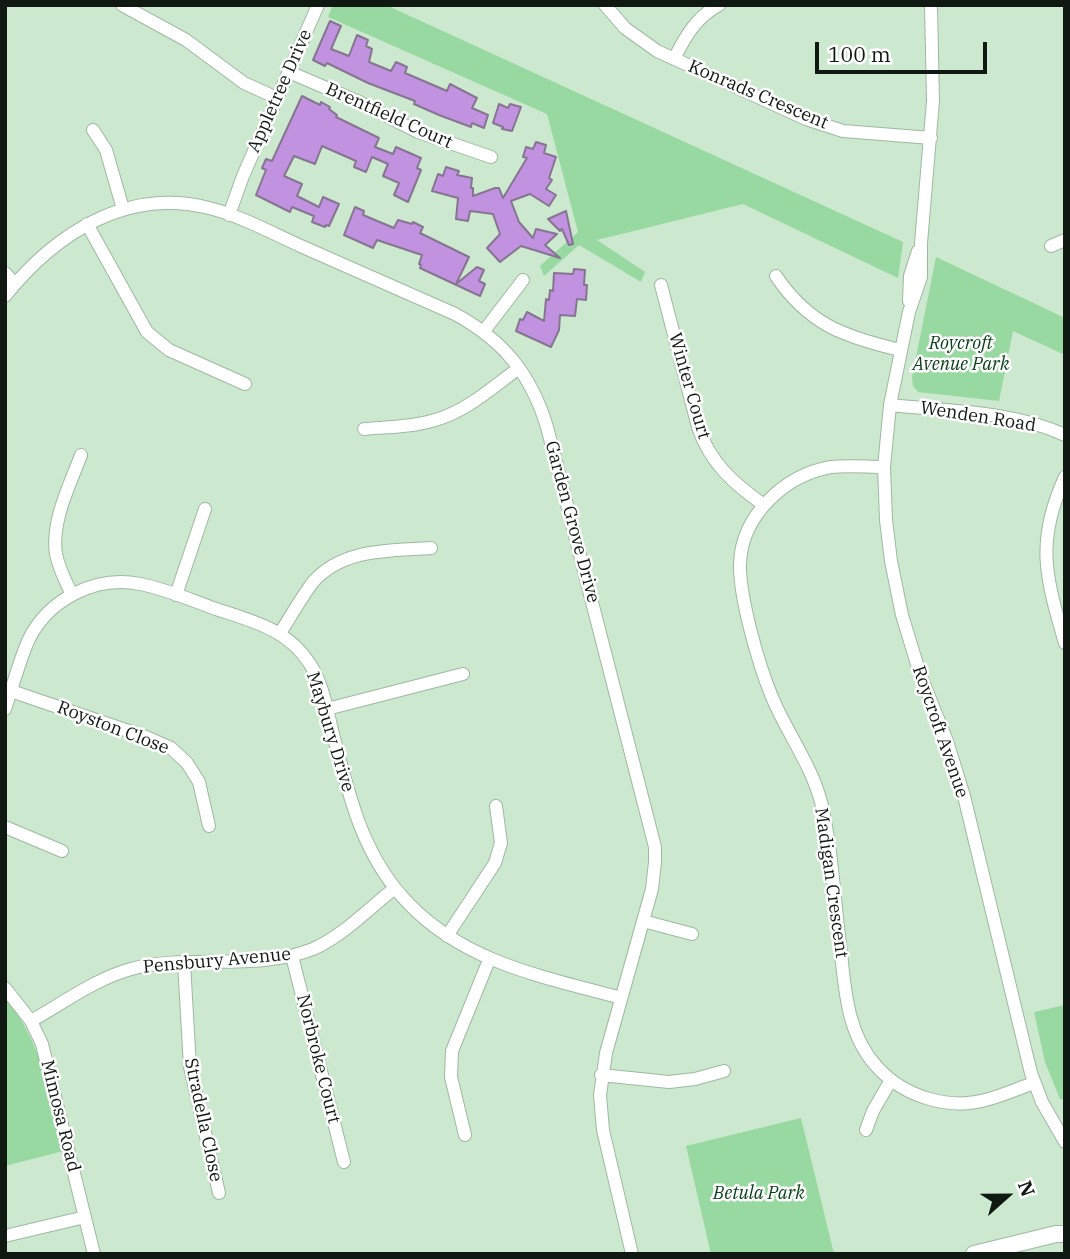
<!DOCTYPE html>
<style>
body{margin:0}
#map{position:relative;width:1070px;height:1259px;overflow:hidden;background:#cce8cf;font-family:"IBM Plex Serif",serif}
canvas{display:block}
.frame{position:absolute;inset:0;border:7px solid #0f1911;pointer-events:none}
.north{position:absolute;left:972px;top:1161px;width:70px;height:70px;-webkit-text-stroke:5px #fff;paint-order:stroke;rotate:69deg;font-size:19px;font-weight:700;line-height:28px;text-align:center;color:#0f1911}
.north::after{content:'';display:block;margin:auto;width:24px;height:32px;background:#0f1911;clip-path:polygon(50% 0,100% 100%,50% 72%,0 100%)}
.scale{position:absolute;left:815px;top:42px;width:172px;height:32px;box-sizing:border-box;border:4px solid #0f1911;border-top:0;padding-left:9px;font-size:21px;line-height:24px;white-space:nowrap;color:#0f1911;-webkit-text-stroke:5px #fff;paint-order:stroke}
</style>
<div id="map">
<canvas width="1070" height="1259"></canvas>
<div class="frame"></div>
<div class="north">N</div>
<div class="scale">100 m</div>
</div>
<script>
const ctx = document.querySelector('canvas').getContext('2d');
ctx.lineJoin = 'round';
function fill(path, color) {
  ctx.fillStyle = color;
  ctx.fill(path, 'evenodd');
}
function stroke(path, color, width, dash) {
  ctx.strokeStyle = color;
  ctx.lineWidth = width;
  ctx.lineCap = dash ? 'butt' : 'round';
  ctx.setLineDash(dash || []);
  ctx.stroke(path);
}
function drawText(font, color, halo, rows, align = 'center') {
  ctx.font = font + ' "IBM Plex Serif",serif';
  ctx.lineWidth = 5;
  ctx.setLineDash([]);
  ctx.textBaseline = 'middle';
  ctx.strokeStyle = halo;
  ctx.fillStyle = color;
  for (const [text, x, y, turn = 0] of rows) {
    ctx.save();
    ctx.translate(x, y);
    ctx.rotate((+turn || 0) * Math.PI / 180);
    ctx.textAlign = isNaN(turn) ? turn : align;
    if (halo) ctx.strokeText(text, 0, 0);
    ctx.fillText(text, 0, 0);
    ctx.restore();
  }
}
const green = new Path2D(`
 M333 5H386L903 242 898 278 743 204 597 240 645 272 641 282 579 245 544 276 540 266 578 232 547 114 328 17Z
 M936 257 1065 318V355L1013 331 999 401 918 392 913 386 912 377Z
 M5 997C43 1045 49 1093 63 1151L5 1166Z
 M1065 1005V1100L1060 1099 1045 1062 1034 1012Z
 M801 1118 834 1254H711L686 1146Z`);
const building = new Path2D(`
 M330 21 341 26 331 49 349 56 357 35 368 40 366 46 372 49 369 62 391 71 396 62 407 67 405 73 447 91 450 84 477 98 472 108 488 115 484 128 472 123 471 127 439 115 414 104 415 101 368 83 327 63 325 66 313 60Z
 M302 96 320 105 321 102 330 107 329 109 337 115 336 117 379 138 375 147 393 154 396 147 421 158 417 168 421 170 408 202 394 195 399 183 383 176 388 164 372 157 366 172 354 167 356 161 322 146 315 164 294 156 284 176 302 184 297 196 319 207 323 197 339 204 329 226 326 225 325 227 312 222 314 216 292 207 290 212 256 195 266 170 262 168 266 159 272 161Z
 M499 104 508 108 510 104 521 107 512 131 502 129 503 127 493 123Z
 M536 142 546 145 544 153 556 157 549 178 552 180 546 189 556 195 549 206 530 194 511 201 519 222 533 238 536 229 557 234 545 245 560 258 521 246 500 262 487 248 500 234 493 214 470 211 468 221 456 219 458 198 432 191 438 174 443 176 446 167 459 171 457 175 472 178 471 188H473V196L495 188H499L503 198 527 158 523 157 526 147 533 149Z
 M355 207 364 211 363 215 394 228 398 220 412 224 413 222 423 227 420 233 469 257 456 284 477 267 484 270 479 281 485 284 480 296 420 268 421 265 419 264 422 255 377 240 373 248 344 235Z
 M566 211 573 244 569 245 562 229 560 231 548 219Z
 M574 269 585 270 584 285H587L586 300 577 299 575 316 560 315 559 330 551 347 516 331 520 319 523 320 527 312 544 321 546 299 549 300 550 290 553 291 554 273 573 274Z`);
const minor = new Path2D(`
 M122 5 186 40 244 83 277 98
 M605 5 625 28 657 51 806 119 843 131 931 138
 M931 5 933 101 921 243V277L909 312 890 405 884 467 886 520 891 561 902 615 920 674 947 741 964 796 1031 1073 1042 1102 1065 1142
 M674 59C685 37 696 17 719 5
 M289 72 359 102 418 132 491 157
 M93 130 106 150 123 209
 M229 215 243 176 318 5
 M87 224 147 332 169 350 245 384
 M1051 246 1065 240
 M5 273 15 284
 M776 276C809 325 845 337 900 350
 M661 285 698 427C710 463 734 484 764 505
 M5 296C55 234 126 187 209 208 241 216 272 233 303 247 353 269 404 291 455 314 503 340 531 374 547 427L655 847V862L652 889 606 1053 600 1095 603 1130 632 1254
 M909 301 910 276 918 251
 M484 331 523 280
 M890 405C947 411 1012 411 1065 435
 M364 429C388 427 412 427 435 420 467 411 493 387 519 368
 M884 467C867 467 848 465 831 467 785 475 742 515 740 563 739 597 759 666 772 697 787 733 811 764 821 802 832 848 834 897 840 944 845 988 846 1034 878 1068 905 1097 950 1111 989 1099 1004 1095 1019 1088 1034 1083
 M1065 477C1035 542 1046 578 1065 643
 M72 595C66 582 59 569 56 554 51 521 70 485 81 455
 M176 595 205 509
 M280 633C291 616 301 598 313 582 343 548 390 551 431 548
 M11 691 146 737 171 748 187 763 199 782 209 826
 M5 709C13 686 19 661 29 639 49 599 96 575 140 584 166 589 191 600 216 609 252 621 288 629 310 664 323 684 327 710 333 734 349 796 363 858 410 905 468 964 545 977 621 998
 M327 709 463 674
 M5 827 62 851
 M643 921 692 934
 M447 936 495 863 501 843 496 806
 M292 956 344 1162
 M184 963 190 1067 219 1193
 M5 988 31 1021 42 1044 94 1254
 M31 1021C63 1003 95 979 131 969 190 953 255 972 313 949 343 936 369 908 395 888
 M601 1075 669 1082 695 1079 724 1071
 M866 1130 873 1111 891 1080
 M465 1135 451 1077 452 1051 489 960
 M5 1236 85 1217`);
const tertiary = new Path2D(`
 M974 1254 1056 1234H1065`);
const streetNames = [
 ["Appletree Drive",280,91,-66],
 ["Konrads Crescent",758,95,23],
 ["Brentfield Court",389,116,24],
 ["Winter Court",689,386,74],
 ["Wenden Road",978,417,9],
 ["Garden Grove Drive",572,522,75],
 ["Royston Close",113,728,21],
 ["Maybury Drive",330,732,73],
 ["Roycroft Avenue",940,732,71],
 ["Madigan Crescent",831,883,82],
 ["Pensbury Avenue",217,961,-5],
 ["Norbroke Court",318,1059,76],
 ["Mimosa Road",60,1116,76],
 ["Stradella Close",203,1120,78]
];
const parkNames = [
 ["Roycroft",961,344],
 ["Avenue Park",961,365],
 ["Betula Park",759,1194]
];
fill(green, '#97d9a0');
fill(building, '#c192df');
stroke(building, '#867591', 2);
stroke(minor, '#9eb9a1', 14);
stroke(tertiary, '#9eb9a1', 18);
stroke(minor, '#fff', 12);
stroke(tertiary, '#fff', 16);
drawText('18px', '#0f1911', '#fff', streetNames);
drawText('italic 18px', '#094219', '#fff', parkNames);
</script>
